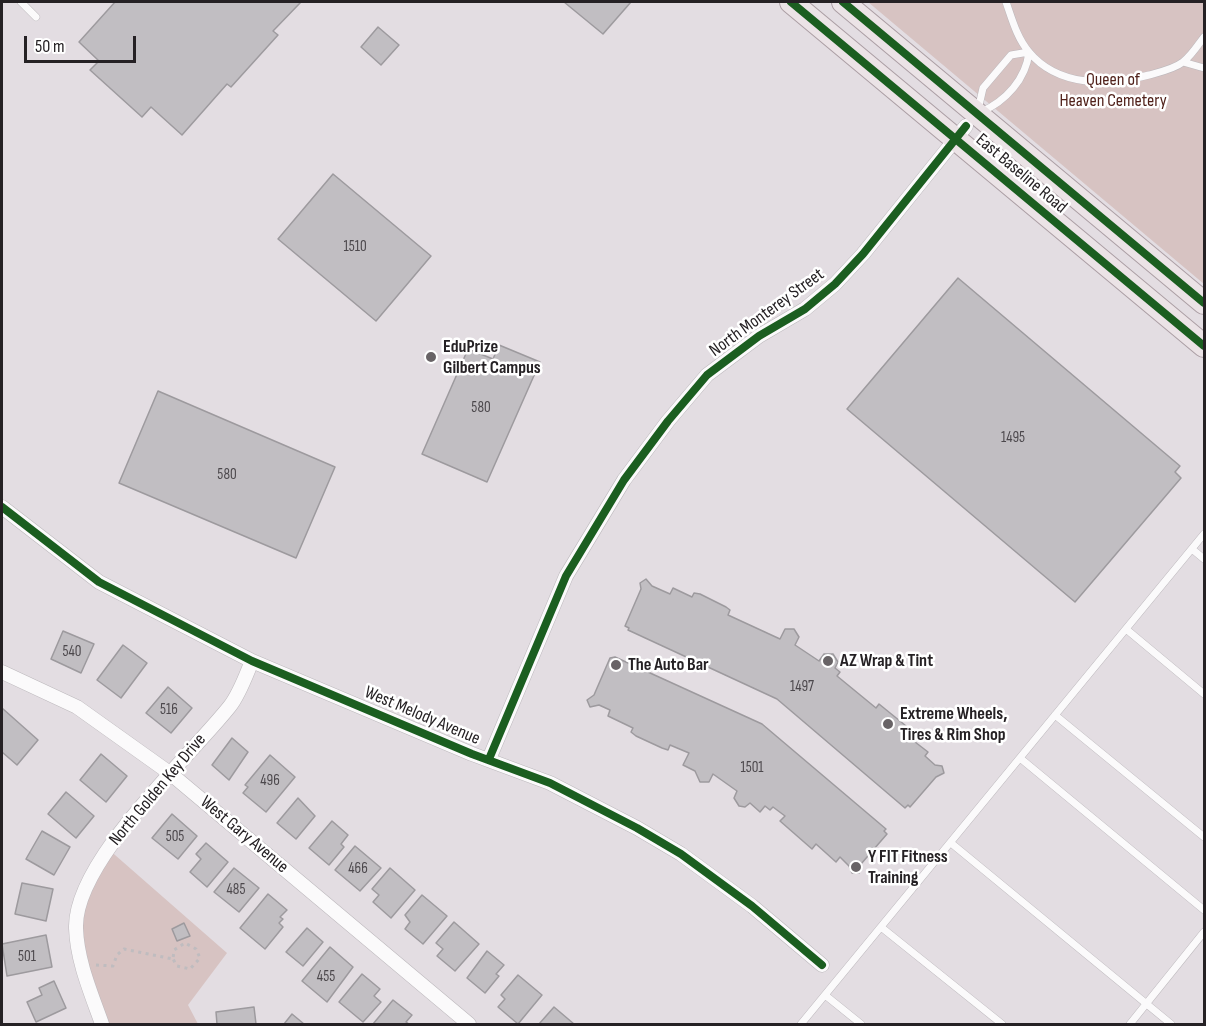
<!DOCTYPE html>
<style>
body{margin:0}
#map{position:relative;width:1206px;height:1026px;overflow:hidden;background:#e3dde2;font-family:"Sofia Sans Condensed",sans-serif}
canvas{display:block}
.frame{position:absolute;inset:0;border:3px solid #252124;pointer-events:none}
.scale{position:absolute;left:24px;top:36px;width:112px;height:27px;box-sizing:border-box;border:3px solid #252124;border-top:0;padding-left:8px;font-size:18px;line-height:21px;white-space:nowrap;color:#252124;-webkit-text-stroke:4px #fff;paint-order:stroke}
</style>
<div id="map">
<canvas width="1206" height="1026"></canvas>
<div class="frame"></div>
<div class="scale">50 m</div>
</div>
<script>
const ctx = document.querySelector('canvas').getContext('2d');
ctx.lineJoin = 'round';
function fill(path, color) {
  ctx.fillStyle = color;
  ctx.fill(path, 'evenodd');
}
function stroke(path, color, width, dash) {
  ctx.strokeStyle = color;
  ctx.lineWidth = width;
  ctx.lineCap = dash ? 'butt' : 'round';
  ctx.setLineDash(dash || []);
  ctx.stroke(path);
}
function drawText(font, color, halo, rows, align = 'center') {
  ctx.font = font + ' "Sofia Sans Condensed",sans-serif';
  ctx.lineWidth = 5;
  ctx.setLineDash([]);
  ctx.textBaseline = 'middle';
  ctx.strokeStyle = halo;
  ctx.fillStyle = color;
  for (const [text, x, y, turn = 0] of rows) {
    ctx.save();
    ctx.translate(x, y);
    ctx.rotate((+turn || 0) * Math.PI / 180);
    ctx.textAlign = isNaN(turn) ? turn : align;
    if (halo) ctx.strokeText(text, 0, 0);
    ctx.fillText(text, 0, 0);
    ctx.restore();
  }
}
const green = new Path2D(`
 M868 2H1204V284Z
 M107 848 227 953 188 1005 198 1024H102L76 926Z`);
const building = new Path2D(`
 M115 2H301L273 31 278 35 231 87 227 84 182 135 151 107 142 117 90 70 99 61 79 42Z
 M564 2H631L603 34Z
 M378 27 399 45 381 65 361 47Z
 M333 174 431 256 376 321 278 239Z
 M958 278 1180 466 1175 472 1181 478 1075 602 847 409Z
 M499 345 540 362 487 482 422 454 468 349 493 359Z
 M158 391 335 467 296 558 119 483Z
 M646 579 652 586 670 594 673 588 692 597 694 593 700 594 726 607 730 610 728 615 780 639 785 629H794L799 637 795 645 819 661 824 654H833L838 662 835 668 840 672 837 676 876 708 879 704 911 730 906 735 928 752 925 756 935 765 942 766 944 773 936 777 910 807 908 805 905 808 777 699 628 630 629 628 625 626 641 589 640 583Z
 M63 631 94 644 81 673 51 659Z
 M123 645 147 663 121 698 97 680Z
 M615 657 762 724 886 829 884 831 887 834 861 864 859 873H852L849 866 840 857 836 862 816 844 812 849 780 821 785 816 773 807 770 810 765 806 760 812 750 803 745 807 739 806 734 798 737 791 713 774 709 782H700L695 771 683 765 689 753 670 745 668 750 662 748 636 736 631 732 633 728 608 716 610 710 599 705 590 707 587 700 594 695 610 658Z
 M168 687 192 708 171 733 146 713Z
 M2 708 38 740 17 765 2 752Z
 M232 738 248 752 229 780 212 765Z
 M101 754 127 776 106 802 80 780Z
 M270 755 295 777 266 812 243 793 248 787 245 785Z
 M66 792 94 816 76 838 48 814Z
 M298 798 315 816 296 839 277 823Z
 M172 814 197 836 178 859 152 838Z
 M332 821 348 835 341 844 344 847 329 865 309 848Z
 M42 831 70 847 54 875 26 859Z
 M206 843 228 862 207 887 190 872 201 859 196 854Z
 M355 846 381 868 360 891 335 870Z
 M234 868 259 888 239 912 214 892Z
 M390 868 415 890 391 918 373 902 379 895 372 889Z
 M22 883 53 889 46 921 15 914Z
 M268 894 287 910 280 917 283 919 279 923 283 927 265 949 240 928Z
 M422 895 447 916 423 944 405 929 410 922 405 915Z
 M454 922 479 944 455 971 437 956 443 949 436 943Z
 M184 923 190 936 177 941 172 929Z
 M307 928 323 942 303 966 286 952Z
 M46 935 52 967 7 976 2 944Z
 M330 947 353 967 327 1002 302 981Z
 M487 951 504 965 496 974 499 976 485 993 467 978Z
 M362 974 380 989 374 996 381 1002 363 1022 339 1002Z
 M518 975 542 995 518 1024 498 1007 505 999 501 995Z
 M54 981 66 1008 36 1022 27 1002 42 995 39 988Z
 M393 1000 412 1015 406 1022 409 1024H373Z
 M254 1007 256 1024H217L216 1012Z
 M554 1007 574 1024H539Z
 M292 1014 304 1024H284Z`);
const path = new Path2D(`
 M96 965 113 966 117 955 124 949 173 959 174 950 185 943 196 949 200 958 190 969 177 966 173 959`);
const service = new Path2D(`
 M21 2 36 17
 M1006 2C1012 19 1017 38 1029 52 1058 87 1108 86 1149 75 1160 72 1174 69 1183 62 1191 56 1198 45 1204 37
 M1183 62 1204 68
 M978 110 983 88 1011 55 1029 52C1026 79 1006 101 981 112
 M1192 549 1204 559
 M1126 629 1204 694
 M1055 715 1204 837
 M1020 758 1204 910
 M951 843 1171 1024
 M881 927 1002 1024
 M825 995 861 1024
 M801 1024 1204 534
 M1130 1024 1204 932`);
const minor = new Path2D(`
 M2 507 99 582 252 661 472 754 550 783 637 828 681 854 752 906 822 965
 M2 672 77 707 171 774 469 1024
 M489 759 566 576 624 480 668 421 707 375 759 336 805 309 835 284 863 254 966 126
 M102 1024C91 993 77 961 76 928 74 861 189 758 230 706 240 693 246 675 252 661`);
const primary = new Path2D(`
 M791 2 1204 346
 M843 2 1204 303`);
const cycleway = new Path2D(`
 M791 2 1204 346
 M843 2 1204 303
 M2 507 99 582 252 661 472 754 550 783 637 828 681 854 752 906 822 965
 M489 759 566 576 624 480 668 421 707 375 759 336 805 309 835 284 863 254 966 126`);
const markers = [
 [431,357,6,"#686366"],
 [828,661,6,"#686366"],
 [616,665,6,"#686366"],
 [888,724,6,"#686366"],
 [856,867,6,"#686366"]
];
const numberNames = [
 ["1510",355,247],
 ["580",481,408],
 ["1495",1013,438],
 ["580",227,475],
 ["540",72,652],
 ["1497",802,687],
 ["516",169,710],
 ["1501",752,768],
 ["496",270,781],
 ["505",175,837],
 ["466",358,869],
 ["485",236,890],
 ["501",27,957],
 ["455",326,977]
];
const parkNames = [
 ["Queen of",1113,80],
 ["Heaven Cemetery",1113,101]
];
const streetNames = [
 ["East Baseline Road",1021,174,40],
 ["North Monterey Street",767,313,-36],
 ["West Melody Avenue",422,716,23],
 ["North Golden Key Drive",158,790,-50],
 ["West Gary Avenue",244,835,40]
];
const poiNames = [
 ["EduPrize",443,347],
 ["Gilbert Campus",443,368],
 ["AZ Wrap & Tint",840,661],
 ["The Auto Bar",628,665],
 ["Extreme Wheels,",900,714],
 ["Tires & Rim Shop",900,735],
 ["Y FIT Fitness",868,857],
 ["Training",868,878]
];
fill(green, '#d7c3c2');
fill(building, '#c1bec2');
stroke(building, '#9d9a9e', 1.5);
stroke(service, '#bcb8bc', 8);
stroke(minor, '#bcb8bc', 15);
stroke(primary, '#ab9ea4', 24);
stroke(path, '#bfbcbf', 3, [3, 4.5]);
stroke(service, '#fbfafb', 7);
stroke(minor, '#fbfafb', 14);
stroke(primary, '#ebe3e6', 22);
stroke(cycleway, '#1b5e20', 8);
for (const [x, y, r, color] of markers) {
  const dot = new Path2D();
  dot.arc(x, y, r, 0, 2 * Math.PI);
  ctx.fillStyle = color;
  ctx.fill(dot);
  stroke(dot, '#fff', 2);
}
drawText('15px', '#4c484c', null, numberNames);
drawText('18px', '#51221b', '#fff', parkNames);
drawText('18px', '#252124', '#fff', streetNames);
drawText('bold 18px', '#252124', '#fff', poiNames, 'left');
</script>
